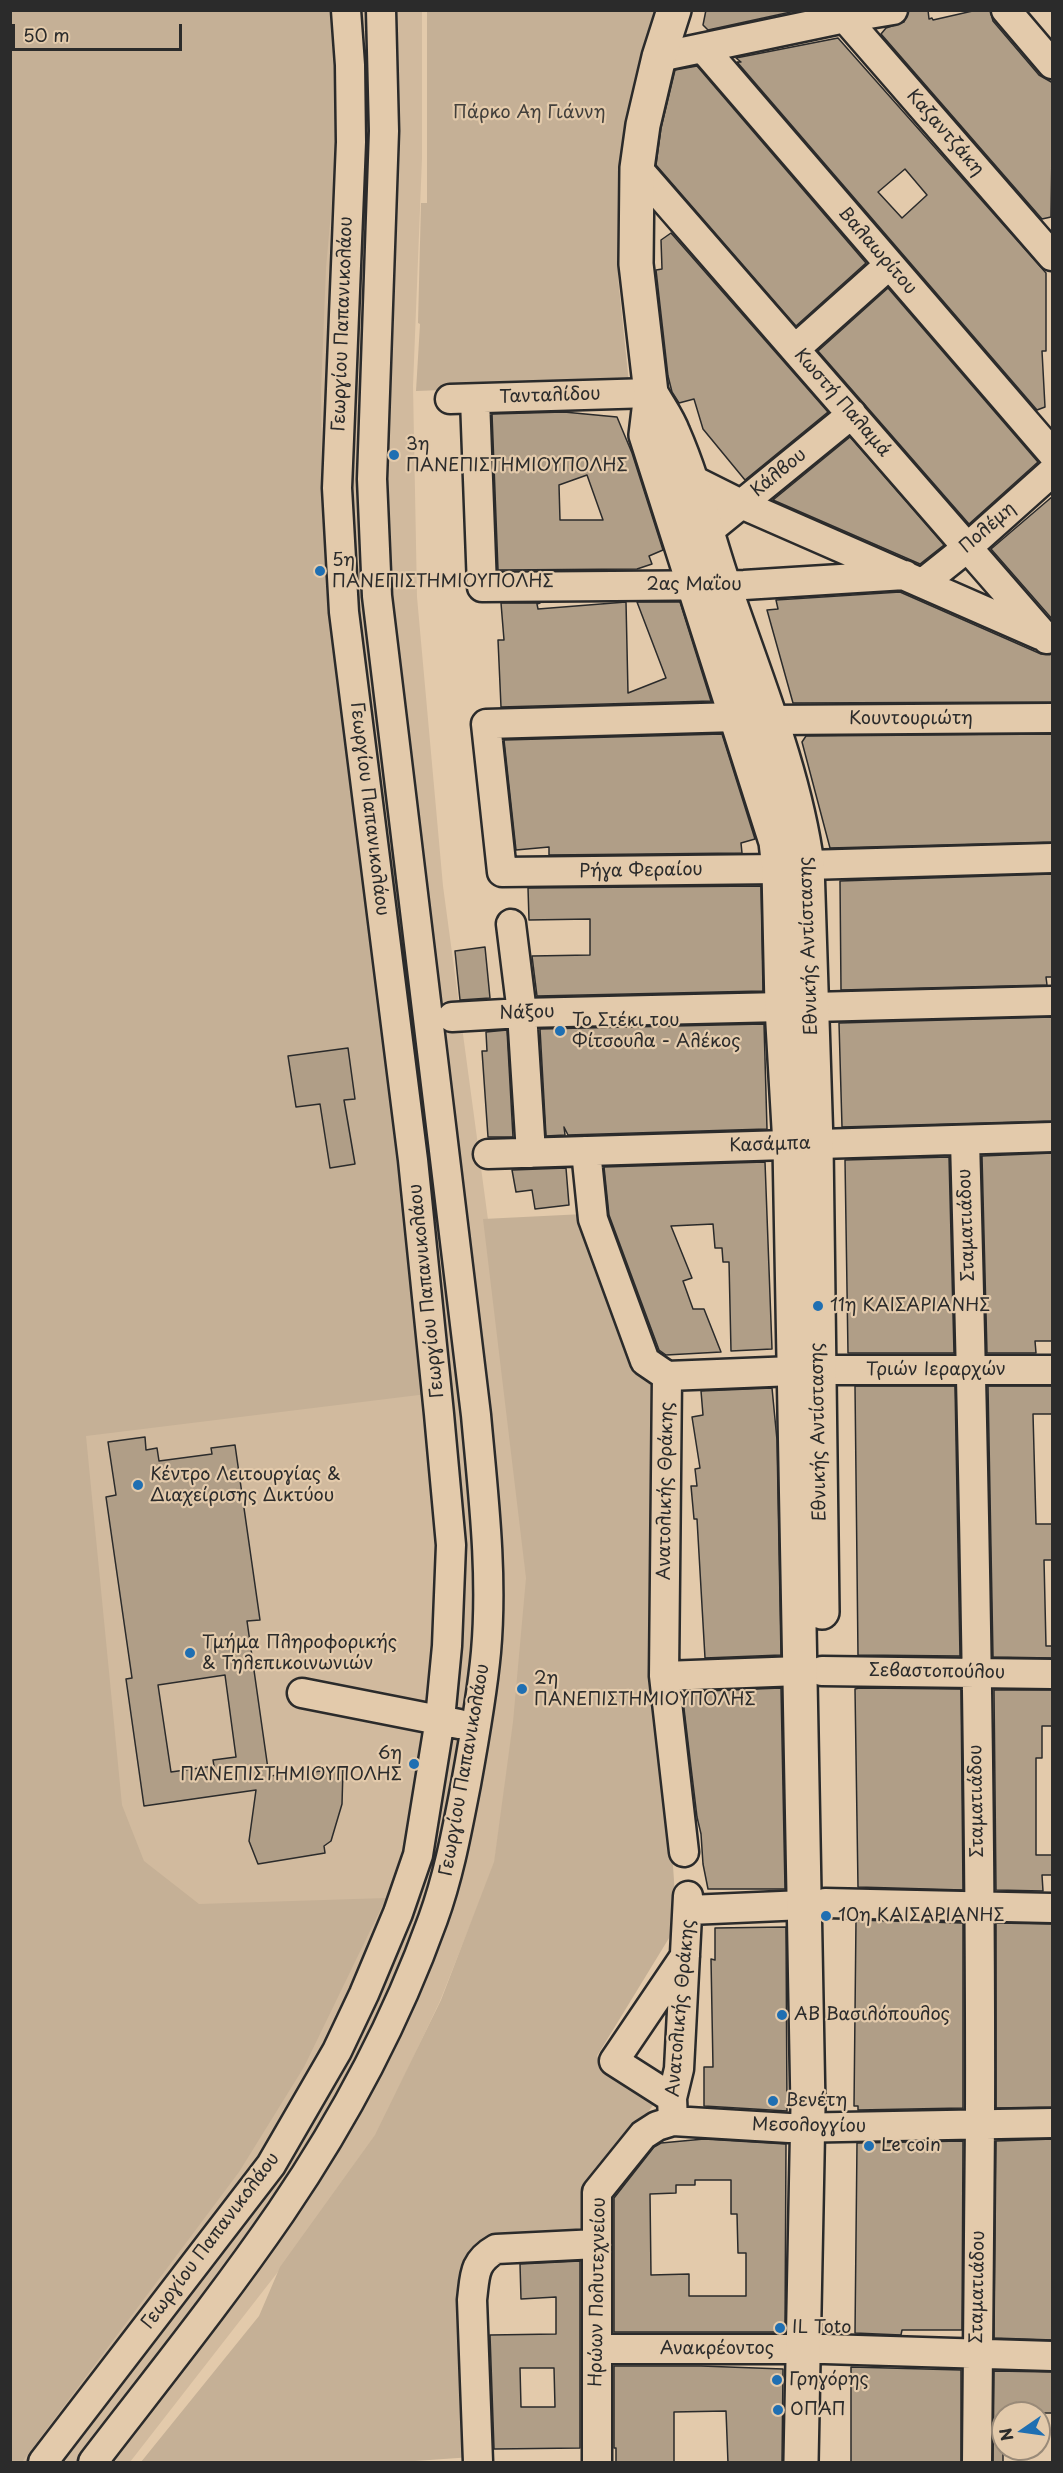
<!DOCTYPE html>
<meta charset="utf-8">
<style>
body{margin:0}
#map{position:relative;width:1063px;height:2473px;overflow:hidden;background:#e3caab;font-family:"Playpen Sans",sans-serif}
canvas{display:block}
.frame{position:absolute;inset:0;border:12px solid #2b2b2b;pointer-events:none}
.north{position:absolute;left:991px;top:2401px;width:60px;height:60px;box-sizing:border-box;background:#e3caab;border:2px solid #998a78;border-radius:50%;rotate:257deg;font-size:16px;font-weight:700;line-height:24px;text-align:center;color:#2b2b2b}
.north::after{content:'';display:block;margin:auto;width:21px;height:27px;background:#1f6fb2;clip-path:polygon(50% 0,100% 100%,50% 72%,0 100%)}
.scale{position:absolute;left:12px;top:24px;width:170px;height:27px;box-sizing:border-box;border:3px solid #2b2b2b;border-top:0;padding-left:8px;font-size:18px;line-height:21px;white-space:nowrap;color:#2b2b2b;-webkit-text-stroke:4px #e3caab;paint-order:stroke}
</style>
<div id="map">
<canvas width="1063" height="2473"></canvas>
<div class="frame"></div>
<div class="north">N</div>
<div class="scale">50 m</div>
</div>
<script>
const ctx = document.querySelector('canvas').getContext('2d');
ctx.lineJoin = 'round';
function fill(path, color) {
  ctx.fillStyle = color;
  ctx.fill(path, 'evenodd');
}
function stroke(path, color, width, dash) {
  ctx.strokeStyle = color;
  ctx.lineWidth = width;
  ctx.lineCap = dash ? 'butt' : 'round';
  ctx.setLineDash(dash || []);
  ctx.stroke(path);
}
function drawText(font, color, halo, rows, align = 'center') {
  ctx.font = font + ' "Playpen Sans",sans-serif';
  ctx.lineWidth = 4.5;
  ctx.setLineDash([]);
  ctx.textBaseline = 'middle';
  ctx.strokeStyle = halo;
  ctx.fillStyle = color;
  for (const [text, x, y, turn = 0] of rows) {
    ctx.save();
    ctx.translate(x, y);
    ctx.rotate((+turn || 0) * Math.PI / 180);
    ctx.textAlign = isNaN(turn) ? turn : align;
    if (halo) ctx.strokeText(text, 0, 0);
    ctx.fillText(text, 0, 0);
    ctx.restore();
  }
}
const built = new Path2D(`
 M11 11H422V158L413 386 417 597 443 886 520 1457 532 1589 494 1865 440 2001 377 2134 281 2268 130 2462H11Z`);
const green = new Path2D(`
 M11 11H338L340 42 337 145 326 268 321 391 322 504 328 614 350 772 427 1394 86 1436 122 1805 144 1861 199 1904 386 1898 304 2067 239 2172 22 2462H11Z
 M427 11H663L636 91 620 187 618 277 629 383 416 391 420 324 418 323 421 203H427Z
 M584 1214 658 1389 660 1674 677 1925 597 2056 656 2101 593 2190 590 2239 483 2250 472 2457 401 2462H141L259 2316 280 2267 375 2135 441 2000 494 1862 513 1722 526 1578 483 1219Z`);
const building = new Path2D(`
 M706 10H800L708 30 703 25Z
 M909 10H928L929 19 932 18 933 20 977 10H990L993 21 1039 75 1053 83 1051 217 1042 219 881 34 886 28 904 22Z
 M838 38 1046 273V351H1042L1045 407 1037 410 737 62H741L736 58ZM905 169 927 195 902 218 878 192Z
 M697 66 866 263 796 326 656 165 661 128 675 70Z
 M671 233 828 412 745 480 703 429 694 399 679 403 672 392 668 376 656 270 662 269 661 240Z
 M888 288 1038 462 969 524 818 351Z
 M564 412 617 417 632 453 663 550 649 556 652 564 637 569 498 570 492 414ZM587 475 603 520H560L559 485Z
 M850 437 944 545 920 564 773 500Z
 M1053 496V620L991 549Z
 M900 592 1041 654H1053V702L793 703 767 610 778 609 776 600Z
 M626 602 628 693 666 678 637 602H680L711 701 501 707 498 640H504L501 603H540L537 604 538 609Z
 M722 734 755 839 741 843 742 853 549 855V847L516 850 504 740Z
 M1053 734V842L830 848 802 742 806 736Z
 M1053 874V977H1046L1047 985 841 990 840 881Z
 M761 886 763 991 537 996 532 956 590 955V919L529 920 528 888Z
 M485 947 490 998 460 1000 455 951Z
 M1053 1017V1121L842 1127 839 1023Z
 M764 1024 767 1129 568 1135 564 1127 565 1135 546 1136 540 1029Z
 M507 1030 513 1137H488L482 1051H487L486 1032Z
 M348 1048 355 1099 344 1100 355 1164 330 1168 320 1104 296 1107 288 1056Z
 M1053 1153V1341H1035L1036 1353H987L982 1156Z
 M949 1157 954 1353H848L845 1160Z
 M765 1162 772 1349 731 1351 729 1262H723L722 1248H715L713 1224 671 1226 692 1278 683 1281 693 1309H704L721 1352 666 1355 659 1350 609 1215 604 1167Z
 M566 1168 569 1205 535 1209 532 1190 516 1192 512 1170Z
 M855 1386H955L960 1656 858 1655Z
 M988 1386H1053V1414H1033L1036 1524H1053V1560H1044L1046 1646H1053V1658L993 1657Z
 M772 1388 777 1440 781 1655 705 1658 697 1519H694L691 1486H697L695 1469 700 1468 692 1417 703 1415 701 1391Z
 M145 1437 146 1450 157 1448 159 1461 212 1454 211 1448 235 1445 260 1620 247 1621 269 1776 343 1769 342 1804 331 1841 324 1846 325 1853 258 1864 249 1841 256 1790 144 1806 126 1679 132 1678 106 1497 116 1495 108 1442ZM225 1675 236 1757 213 1760 214 1766 171 1772 158 1685Z
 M781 1688 785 1889H708L703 1864 701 1834 697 1817 682 1692Z
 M859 1688 961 1689 963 1890 858 1887 855 1689Z
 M994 1690H1053V1726H1042V1758H1036V1855H1053V1875H1042L1043 1891 996 1890Z
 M856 1920 963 1923V2108L858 2110V2106H854Z
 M996 1923 1053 1924V2107L996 2108Z
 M786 1927 787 2111 704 2106V2067H713L711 1959 715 1960V1928Z
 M704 2139 786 2144 785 2332H614V2198L654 2147 661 2143ZM695 2180H731V2214H737L738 2253H746V2296H689V2274L651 2275 650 2194 676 2193V2185H695Z
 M1053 2139V2340L994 2338 996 2141Z
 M963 2141 962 2330H902L901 2335 855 2333 857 2143Z
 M580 2261V2448L494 2449 490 2335 556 2334V2297L521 2299 520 2264ZM520 2368H554L555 2407H521Z
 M614 2366H701L783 2369 782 2463H728L726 2411 674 2412V2463H616V2448H614Z
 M851 2367 961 2370V2463H851Z
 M994 2371 1053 2372V2413H1003V2463H993Z`);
const minor = new Path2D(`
 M838 10 1052 256
 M1006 10 1052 64
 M703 48 1052 453
 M659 57 845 18 893 10
 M637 168 1047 639
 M795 349 889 265
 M450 399 651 393
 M475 399 482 587 744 585 905 575
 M691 479 741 504 1040 635
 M707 532 852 414
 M923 583 968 547 1052 472
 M737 717 486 724 502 872 779 869
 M770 720 1052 718
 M807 865 1052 858
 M511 924 522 1013 531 1153
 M812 1007 1052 1001
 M452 1017 522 1013 782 1007
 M965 1140C974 1467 981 1796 980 2123 980 2236 977 2349 977 2462
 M586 1151 593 1219 645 1361 667 1376
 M488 1154 1052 1137
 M819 1370H1052
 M667 1376 664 1676 684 1852
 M667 1376 794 1371
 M822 1671 1052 1674
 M664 1676 800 1671
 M302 1693 459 1724
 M825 1903 1052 1908
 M689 1910 804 1905
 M672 2098 614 2061 685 1956
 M673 2121 672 2098 679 2069 688 1896
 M598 2349H825L1052 2356
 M43 2462 271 2165 337 2051 364 1994 398 1913 418 1855 440 1719 447 1646 451 1545 439 1414 413 1160 344 612 337 488 351 142 350 65 346 10
 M93 2462C156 2380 222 2298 281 2212 343 2121 396 2022 433 1919 449 1875 457 1830 466 1784 474 1740 482 1696 486 1652 493 1573 483 1493 476 1415L377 596 372 479 384 131 381 10
 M478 2462 472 2300C475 2276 473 2262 496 2249L597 2244
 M597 2462V2192L643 2135 657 2126 673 2121 789 2128 1052 2123`);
const major = new Path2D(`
 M674 10 659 57 643 125 637 168 636 264 651 393 646 435 776 842 779 869 782 1007 790 1145 808 2107 801 2462
 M651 393C658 406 668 419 673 433 695 483 707 537 725 589 755 677 795 773 807 865L816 1144 822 1612`);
const markers = [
 [394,455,6,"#1f6fb2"],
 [320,571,6,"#1f6fb2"],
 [560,1031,6,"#1f6fb2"],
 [818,1306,6,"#1f6fb2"],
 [138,1485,6,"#1f6fb2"],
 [190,1653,6,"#1f6fb2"],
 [522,1689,6,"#1f6fb2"],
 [414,1764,6,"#1f6fb2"],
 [826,1916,6,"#1f6fb2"],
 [782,2015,6,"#1f6fb2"],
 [773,2101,6,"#1f6fb2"],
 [869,2146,6,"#1f6fb2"],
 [780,2328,6,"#1f6fb2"],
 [777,2380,6,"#1f6fb2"],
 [778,2410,6,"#1f6fb2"]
];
const parkNames = [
 ["Πάρκο Αη Γιάννη",529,113]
];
const streetNames = [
 ["Καζαντζάκη",945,133,49],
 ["Βαλαωρίτου",877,251,49],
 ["Γεωργίου Παπανικολάου",343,324,-88],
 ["Τανταλίδου",550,396,-2],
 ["Κωστή Παλαμά",842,403,49],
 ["Κάλβου",779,473,-39],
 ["Πολέμη",988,528,-41],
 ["2ας Μαΐου",694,585],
 ["Κουντουριώτη",911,719],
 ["Γεωργίου Παπανικολάου",369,809,83],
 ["Ρήγα Φεραίου",641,871,-1],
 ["Εθνικής Αντίστασης",809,946,-92],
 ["Νάξου",527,1013,-2],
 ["Κασάμπα",770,1145,-2],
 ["Σταματιάδου",967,1225,-92],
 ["Γεωργίου Παπανικολάου",427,1291,-96],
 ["Τριών Ιεραρχών",936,1370],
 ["Εθνικής Αντίστασης",819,1432,-91],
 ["Ανατολικής Θράκης",666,1491,-89],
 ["Σεβαστοπούλου",937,1672,1],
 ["Γεωργίου Παπανικολάου",465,1770,-80],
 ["Σταματιάδου",977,1801,-91],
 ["Ανατολικής Θράκης",681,2008,-85],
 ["Μεσολογγίου",809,2126,1],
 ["Γεωργίου Παπανικολάου",211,2241,-53],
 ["Σταματιάδου",978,2287,-89],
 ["Ηρώων Πολυτεχνείου",598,2292,-89],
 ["Ανακρέοντος",717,2349]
];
const poiNames = [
 ["3η",406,445],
 ["ΠΑΝΕΠΙΣΤΗΜΙΟΥΠΟΛΗΣ",406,466],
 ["5η",332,561],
 ["ΠΑΝΕΠΙΣΤΗΜΙΟΥΠΟΛΗΣ",332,582],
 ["Το Στέκι του",572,1021],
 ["Φίτσουλα - Αλέκος",572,1042],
 ["11η ΚΑΙΣΑΡΙΑΝΗΣ",830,1306],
 ["Κέντρο Λειτουργίας &",150,1475],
 ["Διαχείρισης Δικτύου",150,1496],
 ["Τμήμα Πληροφορικής",202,1643],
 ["& Τηλεπικοινωνιών",202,1664],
 ["2η",534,1679],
 ["ΠΑΝΕΠΙΣΤΗΜΙΟΥΠΟΛΗΣ",534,1700],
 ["6η",402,1754,"right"],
 ["ΠΑΝΕΠΙΣΤΗΜΙΟΥΠΟΛΗΣ",402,1775,"right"],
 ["10η ΚΑΙΣΑΡΙΑΝΗΣ",838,1916],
 ["ΑΒ Βασιλόπουλος",794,2015],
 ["Βενέτη",785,2101],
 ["Le coin",881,2146],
 ["IL Toto",792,2328],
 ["Γρηγόρης",789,2380],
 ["ΟΠΑΠ",790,2410]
];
fill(built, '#d1ba9e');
fill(green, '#c5b096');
fill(building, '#b09e87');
stroke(building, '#2b2b2b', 1.5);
stroke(minor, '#2b2b2b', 33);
stroke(major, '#2b2b2b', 38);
stroke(minor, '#e3caab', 28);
stroke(major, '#e3caab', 33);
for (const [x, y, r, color] of markers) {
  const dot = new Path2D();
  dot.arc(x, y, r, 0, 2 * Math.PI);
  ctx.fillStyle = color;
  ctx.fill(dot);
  stroke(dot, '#e3caab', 2);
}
drawText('18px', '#423f3b', '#e3caab', parkNames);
drawText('18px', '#2b2b2b', '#e3caab', streetNames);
drawText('18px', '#2b2b2b', '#e3caab', poiNames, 'left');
</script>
